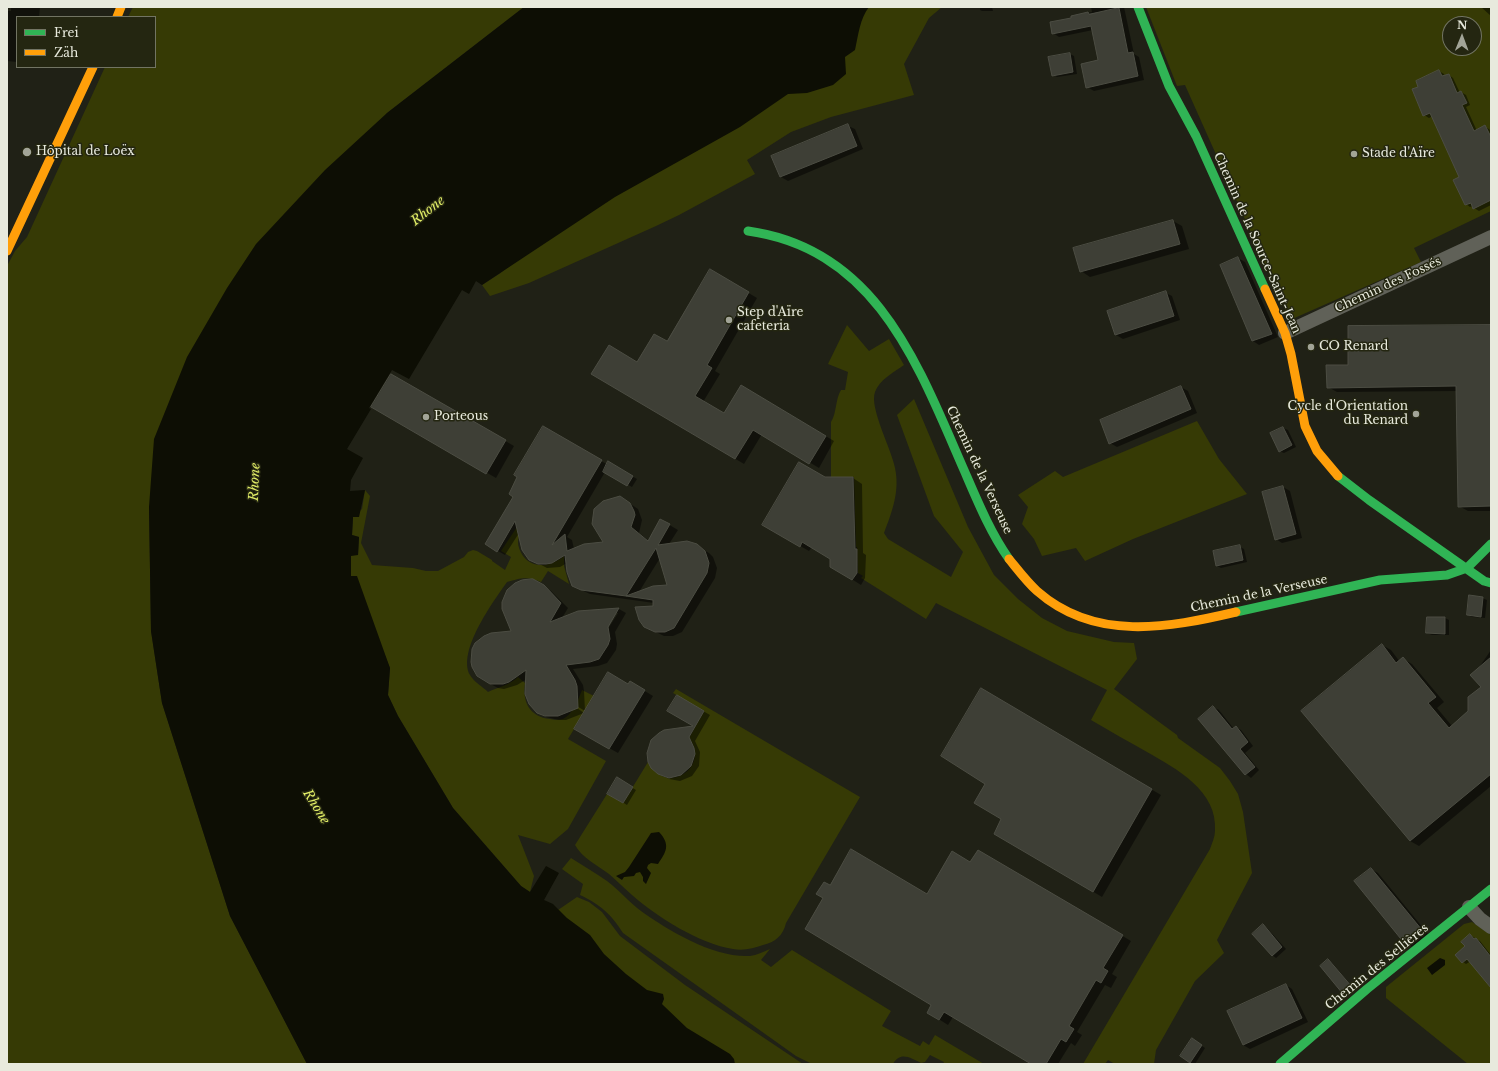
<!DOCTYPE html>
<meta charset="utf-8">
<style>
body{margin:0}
#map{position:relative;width:1498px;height:1071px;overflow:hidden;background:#202116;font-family:"Libre Baskerville",serif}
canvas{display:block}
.frame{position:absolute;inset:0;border:8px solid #e8eadd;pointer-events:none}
.legend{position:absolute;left:16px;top:16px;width:140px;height:52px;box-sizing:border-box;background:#242611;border:1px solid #727463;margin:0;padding:5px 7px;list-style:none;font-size:12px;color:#e8eadd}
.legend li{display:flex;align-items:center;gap:8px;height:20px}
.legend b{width:20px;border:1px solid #727463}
.north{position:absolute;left:1442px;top:16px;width:40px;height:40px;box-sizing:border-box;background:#242611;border:1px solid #727463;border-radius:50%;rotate:1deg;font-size:11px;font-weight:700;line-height:16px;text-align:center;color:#e8eadd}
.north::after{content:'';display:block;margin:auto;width:14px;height:18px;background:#a2a497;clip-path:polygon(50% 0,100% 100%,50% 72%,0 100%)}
</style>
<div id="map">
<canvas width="1498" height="1071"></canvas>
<div class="frame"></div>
<ul class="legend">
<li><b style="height:5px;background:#30b455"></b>Frei</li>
<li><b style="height:5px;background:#ff9f0a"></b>Zäh</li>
</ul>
<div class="north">N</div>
</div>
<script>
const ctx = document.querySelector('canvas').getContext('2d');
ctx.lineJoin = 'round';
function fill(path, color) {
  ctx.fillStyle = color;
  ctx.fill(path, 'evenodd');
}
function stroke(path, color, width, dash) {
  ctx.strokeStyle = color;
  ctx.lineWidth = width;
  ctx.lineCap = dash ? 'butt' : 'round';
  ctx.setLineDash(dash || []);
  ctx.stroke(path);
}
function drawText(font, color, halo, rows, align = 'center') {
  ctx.font = font + ' "Libre Baskerville",serif';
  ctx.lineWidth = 3;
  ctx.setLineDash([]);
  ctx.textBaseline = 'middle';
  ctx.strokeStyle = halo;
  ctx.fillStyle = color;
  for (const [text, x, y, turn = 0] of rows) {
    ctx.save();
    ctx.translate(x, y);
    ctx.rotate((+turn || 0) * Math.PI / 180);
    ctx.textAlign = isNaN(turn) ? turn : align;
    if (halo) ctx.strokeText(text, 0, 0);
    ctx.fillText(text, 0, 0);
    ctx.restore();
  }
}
const green = new Path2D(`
 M133 7H524L387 113 149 507 151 631 162 703 230 916 307 1064H7V266L15 251 27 237 105 67H155V17H128Z
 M852 7H942L929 18 904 64 914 95 831 117 791 132 747 160 755 174 679 215 656 226 529 283 490 296 482 285 499 274Z
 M1146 7H1491V211L1414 248 1421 262 1290 320 1185 85 1177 86ZM1450 24H1474V48H1450Z
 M847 325 869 351 889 339 904 365C894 372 879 380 875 392 869 408 892 450 895 468 900 491 892 512 884 533L888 539 951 577 963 552 934 516 897 415 914 399 968 527 994 575 1018 599 1042 618 1067 631 1114 642 1134 643 1137 659 1114 689 1177 735 1178 738 1220 768 1230 781 1238 794 1243 812 1252 873 1217 940 1224 953 1195 981 1156 1050 1154 1064H1115L1108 1060 1105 1064H1083L1210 849C1212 843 1215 837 1215 831 1218 791 1177 769 1147 752 1129 742 1110 731 1091 720L1107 690 936 603 926 619 861 578 863 576 858 573 857 547H856L854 477H831V422C837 412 835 400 841 390H845L848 372 828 364Z
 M1197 421 1219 459 1247 494 1133 539 1085 561 1076 548 1042 556 1034 539 1022 524 1028 507 1018 495 1055 471 1063 477Z
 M365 490 370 496 361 543 372 565 413 568 426 571H438L464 557 468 552 473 550 477 551 492 560V561L505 570 511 557 501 551 531 506C527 517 519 530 518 542 518 547 520 551 523 556 534 570 552 566 564 556V566L569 584 548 571 541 582C527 576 521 578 507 582 493 602 457 651 470 675 474 682 483 687 488 692 498 687 510 685 518 677L525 683C522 702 530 717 550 719 553 720 559 720 563 719 573 714 578 700 582 690L594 696 568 739 606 761 568 829 550 844 518 835 534 876 530 892 521 886 453 808 398 716 388 695 390 668 351 576V555H358L359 537 352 535 353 517 362 509Z
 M676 689 860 797 786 923C783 936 775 942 763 945 754 948 744 951 733 949 700 944 657 917 632 895 624 888 617 881 609 874 597 865 582 858 575 845L607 794 623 803 648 762C666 797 711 767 689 738L704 711 673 693Z
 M571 858C583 866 596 873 607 881 619 890 629 902 641 911 669 931 714 958 750 956 757 955 763 952 770 949L761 960 771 967 792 950 891 1011 882 1026 920 1046 923 1041 929 1045 935 1035 984 1064H943L944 1062 930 1055 925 1062 921 1063C911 1058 900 1051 893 1064H812L796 1056 775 1041 623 933C611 914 601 905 580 895L583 884 562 869Z
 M577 897 589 902 602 912 620 936 685 985 803 1064H703L648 1010 553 904 558 910Z
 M1472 922 1491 935V1064H1468L1386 998V987L1464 924Z`);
const water = new Path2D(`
 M524 7H869C860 18 858 36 855 50L845 57 846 74 833 85 807 93 788 94 740 127 615 197 482 285 476 281 469 294 462 290 409 379 392 370 369 408 371 409 347 449 363 458 351 480 350 491 365 490 359 517H353L352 535 359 537 358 555 351 556V576H357L390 668 388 695 398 716 453 808 521 886 530 892 546 866 559 873 544 900 553 904 567 918 590 935 604 954 626 974 647 990 663 994 664 999 662 1004 664 1006 687 1028 730 1054 734 1059 735 1064H307L230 916 162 703 151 631 149 507 154 439 187 357 227 288 256 244 325 170 387 113Z
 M659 832C671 845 666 852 658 864L651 863 648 865 647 868 651 873 646 884 643 881V877L640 872 636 873 634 876 624 877 622 880 616 876 625 872 629 867 651 833Z
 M1440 958 1445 960V965L1432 975 1427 968Z`);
const shadow = new Path2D(`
 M11 7H40L39 17H17V62L7 61V11H11Z
 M980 7H992L993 11H982L980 10Z
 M1091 7H1124L1134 54 1139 57 1144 80 1094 91 1087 87 1100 61 1093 30 1059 37 1053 33 1073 19 1072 16 1092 12Z
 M1481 7H1491V16Z
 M1070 54 1074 56 1077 74 1057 77 1053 75Z
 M1439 71 1444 74 1445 77 1449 75 1453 78 1460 93 1461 92 1466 95 1470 105 1466 107 1477 131 1485 127 1489 129 1491 132V205L1479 211 1474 208 1473 206 1470 207 1466 204 1460 177 1433 116 1429 118 1424 115 1420 87Z
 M848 126 855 129 863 149 788 181 781 177 773 156Z
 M1173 221 1182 226 1189 249 1090 277 1081 271Z
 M1238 258 1245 262 1278 337 1259 345 1253 341 1222 265Z
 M710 270 757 298 715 371 720 374 703 402 724 414 741 386 834 441 819 468 762 434 744 464 593 374 638 363 667 342Z
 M1166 293 1172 296 1180 320 1123 339 1116 335 1108 312Z
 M1491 326V511H1468L1459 506 1457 391 1337 392 1328 387 1349 366Z
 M391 375 514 446 496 478 373 407Z
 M1181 387 1188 391 1197 413 1117 447 1110 443Z
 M544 427 608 465 609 463 637 479 632 487 605 472 567 537 572 540 574 549 604 543 620 497 638 509 642 520 639 533 649 541 661 520 678 530 669 544 692 543 709 553 713 557 717 568 715 578 682 632 673 636H664L648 628 654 603 590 594 573 586 567 563 560 567 547 568 530 559 519 533 505 555 498 551 514 496ZM660 558 668 586 639 592Z
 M1283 428 1288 430 1296 447 1284 453 1279 451Z
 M825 478H853L862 484 863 553 866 555 865 578 861 585 831 566V558L812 547 809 551 763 525Z
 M1283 487 1290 491 1302 538 1282 543 1276 539Z
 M1240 547 1244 549 1247 562 1221 568 1217 566Z
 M533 580 551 591 568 608 562 618 578 612 619 609 626 613 615 632 617 644 616 650 607 663 598 666 573 669 583 685 584 691 585 711 575 705 574 706 584 713 566 720H559L546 717 538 712 527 679 517 685 504 689 498 688 483 680 475 672 473 667 472 655 476 644 513 632ZM615 613H618L606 632 605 631Z
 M1482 598 1487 600 1485 618 1472 617 1468 615Z
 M1428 618H1445L1449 620V635H1432L1427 633Z
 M1382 645 1391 650 1400 662 1403 659 1412 664 1444 702 1437 708 1452 726 1468 712 1482 687 1478 669 1491 650V786L1419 846 1410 841Z
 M630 682 653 696 618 753 575 729Z
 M982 689 1161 795 1102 897 995 833 1003 818 987 784Z
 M677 696 710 715 695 741 700 752 699 766 692 776 680 781 669 779 662 775 648 758 649 745 657 735 664 731 696 727 669 711Z
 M1213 707 1219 710 1234 729 1236 727 1241 730 1253 746 1245 753 1259 770 1251 778 1246 774Z
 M617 779 636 790 627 805 608 793Z
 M978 851 1131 941 1112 974 1117 977 1111 988 1105 985 1077 1032 1082 1035 1075 1046 1071 1043 1058 1064H1033L953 1017 948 1025 929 1013 933 1004 830 887 928 895 970 863Z
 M1371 869 1378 873 1428 934 1412 947 1406 943Z
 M1263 926 1267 928 1286 949 1276 958 1272 955Z
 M1470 935 1480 941 1491 955V982L1471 961 1466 964 1463 962Z
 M1328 960 1332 963 1355 990 1348 996 1344 994 1321 966Z
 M1286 985 1292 989 1308 1022 1250 1049 1243 1045Z
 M1196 1042 1205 1048 1195 1064H1193L1181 1056Z`);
const building = new Path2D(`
 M1119 8 1128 53 1133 52 1138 76 1086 88 1081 64 1098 60 1091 26 1052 34 1050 22 1071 18V16L1088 12 1089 14Z
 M1070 53 1073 72 1052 76 1048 57Z
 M1439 70 1442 76 1449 74 1457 93 1461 91 1467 103 1462 105 1474 131 1485 125 1491 137V200L1473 209 1471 203 1465 205 1453 180 1459 177 1430 113 1423 116 1412 89 1418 87 1416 81Z
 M848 124 857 146 780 177 771 156Z
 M1173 220 1180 244 1080 272 1073 248Z
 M1238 257 1272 334 1252 341 1220 265Z
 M710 269 749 292 707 365 712 368 695 396 724 413 741 385 826 436 809 464 753 430 735 459 591 374 609 345 637 362 654 334 667 341Z
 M1166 291 1174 316 1115 335 1107 311Z
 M1491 325V506L1458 507 1456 386 1327 388 1326 365H1348V326Z
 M391 374 506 440 486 474 371 407Z
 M1181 386 1191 409 1109 444 1100 420Z
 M543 426 602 460 552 545 565 534 567 551 584 544 603 542 592 524 594 509 603 501 620 496 630 503 634 511 635 515 631 527 648 541 660 519 670 524 658 545 687 541 697 544 705 551 709 563 707 573 674 628 665 632H655L644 627 639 620 635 607 653 606V600L626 596 653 586 667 585 656 548 626 596 581 590 572 586 567 572 565 555 552 563 546 564H538L529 560 522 550 515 521 497 552 485 544 513 497 509 494 517 477 514 475Z
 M1283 427 1292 445 1279 452 1270 433Z
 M608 461 633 476 627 486 603 472Z
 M799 462 825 477H853L855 549H857V573L852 580 830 567V559L802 542 800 547 762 525Z
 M1283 486 1296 534 1275 540 1262 492Z
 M1240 545 1243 560 1216 566 1213 551Z
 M533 579 544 585 561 603 550 622 578 611 619 608 608 627 610 639 608 645 599 659 590 662 566 665 575 680 577 686 578 708 558 716H545L537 713 529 704 525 694 526 670 509 682 503 684H490L477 676 472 667 471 662 472 649 475 643 484 636 491 633 511 631 502 609V602L507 590 515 583 522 580Z
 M1469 595 1483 597 1481 617 1467 615Z
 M1427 617H1445V634L1426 633Z
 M1382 644 1396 663 1403 657 1436 697 1428 703 1449 728 1468 711V697L1481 687 1470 675 1491 657V774L1410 841 1301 711Z
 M608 672 628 684 630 681 645 690 609 749 574 729Z
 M981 688 1152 789 1093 892 994 834 1001 819 974 803 985 784 941 756Z
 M677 695 704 711 689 737 694 748 695 754 691 766 681 775 669 778 658 774 651 768 648 762 647 753 651 740 659 733 664 730 693 726 667 711Z
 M1213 706 1232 729 1236 726 1248 742 1240 749 1255 767 1245 775 1198 719Z
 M617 777 633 787 623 803 607 794Z
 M851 849 927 894 952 851 970 862 978 850 1123 935 1103 968 1108 971 1101 983 1096 980 1069 1026 1074 1029 1066 1042 1061 1039 1046 1064H1031L944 1012 939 1020 927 1013 931 1005 805 929 823 898 816 894 824 882 830 885Z
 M1371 868 1422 930 1405 944 1354 881Z
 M1263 924 1282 947 1272 956 1252 934Z
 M1470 934 1474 939 1476 938 1491 957V988L1467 959 1462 963 1455 955 1465 946 1461 942Z
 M1328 959 1352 987 1343 994 1320 966Z
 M1286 984 1302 1018 1243 1045 1227 1011Z
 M1192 1038 1202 1045 1190 1063 1180 1056Z`);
const street = new Path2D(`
 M1285 333 1491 237
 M1469 907 1480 919 1491 927`);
const fast = new Path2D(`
 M1138 7 1169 86 1196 136 1265 289
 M748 231C877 249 918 365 964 470 977 500 990 532 1009 559
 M1338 476 1369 500 1484 581 1491 583
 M1236 612 1380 580 1447 575 1467 568 1491 544
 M1280 1064 1367 989 1491 889`);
const slow = new Path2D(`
 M117 17 121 7
 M7 251 93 67
 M1265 289 1285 333 1291 354 1305 426 1317 451 1338 476
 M1009 559C1018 570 1027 582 1037 591 1095 642 1168 628 1236 612`);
const markers = [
 [27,152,5,"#a2a497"],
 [1354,154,4,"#a2a497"],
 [729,320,4,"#a2a497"],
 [1311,347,4,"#a2a497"],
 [1416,414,4,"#a2a497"],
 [426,417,4,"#a2a497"]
];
const poiNames = [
 ["Hôpital de Loëx",36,152],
 ["Stade d'Aïre",1362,154],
 ["Step d'Aïre",737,313],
 ["cafeteria",737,327],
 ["CO Renard",1319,347],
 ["Cycle d'Orientation",1408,407,"right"],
 ["du Renard",1408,421,"right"],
 ["Porteous",434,417]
];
const streetNames = [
 ["Chemin de la Source-Saint-Jean",1257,243,66],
 ["Chemin des Fossés",1388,285,-25],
 ["Chemin de la Verseuse",979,470,65],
 ["Chemin de la Verseuse",1259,594,-12],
 ["Chemin des Sellières",1377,967,-39]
];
const waterNames = [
 ["Rhone",428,211,-38],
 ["Rhone",255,482,-87],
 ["Rhone",316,807,58]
];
fill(green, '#363a05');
fill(water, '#0d0e04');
fill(shadow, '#0007');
fill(building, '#3e3f36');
stroke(building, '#4c4d43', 1);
stroke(street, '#606158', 14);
stroke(fast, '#30b455', 9);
stroke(slow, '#ff9f0a', 9);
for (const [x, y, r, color] of markers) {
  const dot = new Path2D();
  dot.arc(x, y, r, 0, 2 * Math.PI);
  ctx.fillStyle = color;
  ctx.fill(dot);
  stroke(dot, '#242611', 1.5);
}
drawText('12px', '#e8eadd', '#242611', poiNames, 'left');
drawText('12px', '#e8eadd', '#242611', streetNames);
drawText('italic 13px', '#e2ee67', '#242611', waterNames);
</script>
